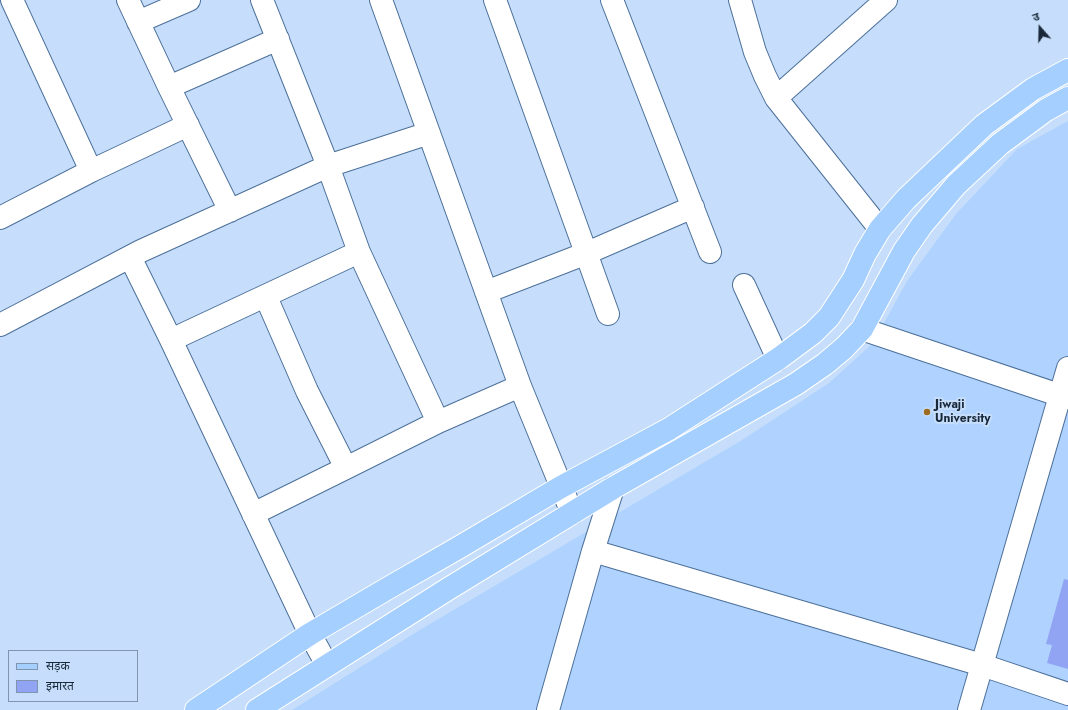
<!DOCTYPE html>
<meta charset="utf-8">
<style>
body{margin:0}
#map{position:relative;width:1068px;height:710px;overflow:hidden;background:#c6defb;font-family:Jost,"Noto Sans Devanagari",sans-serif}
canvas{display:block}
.legend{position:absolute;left:8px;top:650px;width:130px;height:52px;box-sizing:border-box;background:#c6defb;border:1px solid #8095ad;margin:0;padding:5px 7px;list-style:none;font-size:12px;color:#182839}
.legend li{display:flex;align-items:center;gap:8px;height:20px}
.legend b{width:20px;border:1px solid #8095ad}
.north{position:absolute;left:1020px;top:8px;width:40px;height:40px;-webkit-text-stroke:3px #c6defb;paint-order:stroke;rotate:340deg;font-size:11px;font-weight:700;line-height:16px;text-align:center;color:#182839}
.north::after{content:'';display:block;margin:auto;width:14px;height:18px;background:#182839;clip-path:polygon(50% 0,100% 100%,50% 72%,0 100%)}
</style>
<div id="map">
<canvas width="1068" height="710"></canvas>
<ul class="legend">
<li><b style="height:5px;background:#a5cffe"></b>सड़क</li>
<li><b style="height:11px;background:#91a4f4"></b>इमारत</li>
</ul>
<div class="north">उ</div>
</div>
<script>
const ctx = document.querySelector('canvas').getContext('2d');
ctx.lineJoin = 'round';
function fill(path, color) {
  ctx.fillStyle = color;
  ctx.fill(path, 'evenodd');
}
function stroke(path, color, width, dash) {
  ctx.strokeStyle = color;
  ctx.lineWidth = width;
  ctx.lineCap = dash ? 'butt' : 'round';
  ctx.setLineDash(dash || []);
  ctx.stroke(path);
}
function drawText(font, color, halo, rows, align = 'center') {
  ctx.font = font + ' Jost,sans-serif';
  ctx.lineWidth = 4;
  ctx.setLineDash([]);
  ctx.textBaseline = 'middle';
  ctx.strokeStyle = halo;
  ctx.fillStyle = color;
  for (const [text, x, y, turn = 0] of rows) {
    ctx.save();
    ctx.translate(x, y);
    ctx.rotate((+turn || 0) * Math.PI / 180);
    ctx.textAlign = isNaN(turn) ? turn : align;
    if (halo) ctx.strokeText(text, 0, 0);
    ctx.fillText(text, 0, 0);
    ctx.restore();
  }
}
const built = new Path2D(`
 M1068 121V710H292L418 631 742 440 829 383 873 343 907 281 956 214 1017 149Z`);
const building = new Path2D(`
 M1064 579 1068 580V669L1047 663 1052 645 1046 644Z`);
const minor = new Path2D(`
 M12 0 91 171
 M128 0 169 87 230 211
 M262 0 328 166 359 252 438 422
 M381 0 520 386 572 513
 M495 0 608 314
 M612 0 710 252
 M740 0 755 52 765 76 776 98 880 229
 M138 22 189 0
 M169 87 278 39
 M776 98 886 0
 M0 218 91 171 188 125
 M130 257 171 340 310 634 327 665
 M744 285 778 359
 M486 292 587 253 693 207
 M266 297 307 391 346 468
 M0 325 141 251 328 166 429 133
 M862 329 1068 398
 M171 340 359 252
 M253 514 346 468 438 422 520 386
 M593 551 982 665 1068 694
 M548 710 593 551 613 488
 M969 710 1068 368`);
const major = new Path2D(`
 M196 710 310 634 390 587 458 548 561 487 669 429 778 359 813 333 829 317 840 300 853 280 865 254 880 229 906 199 984 125 1033 89 1068 70
 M257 710 448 589 613 488 796 384 825 364 844 348 862 329 904 251 922 225 956 185 1000 144 1046 110 1068 98`);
const markers = [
 [927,412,4,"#9d6b20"]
];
const poiNames = [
 ["Jiwaji",935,405],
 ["University",935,419]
];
fill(built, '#afd3fe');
fill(building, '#91a4f4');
stroke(minor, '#4c709a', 24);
stroke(major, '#fff', 24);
stroke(minor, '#fff', 22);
stroke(major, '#a5cffe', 22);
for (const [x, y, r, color] of markers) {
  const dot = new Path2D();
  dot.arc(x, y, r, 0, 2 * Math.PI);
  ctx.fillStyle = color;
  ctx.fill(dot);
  stroke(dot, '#c6defb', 1.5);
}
drawText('bold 12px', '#182839', '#c6defb', poiNames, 'left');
</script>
